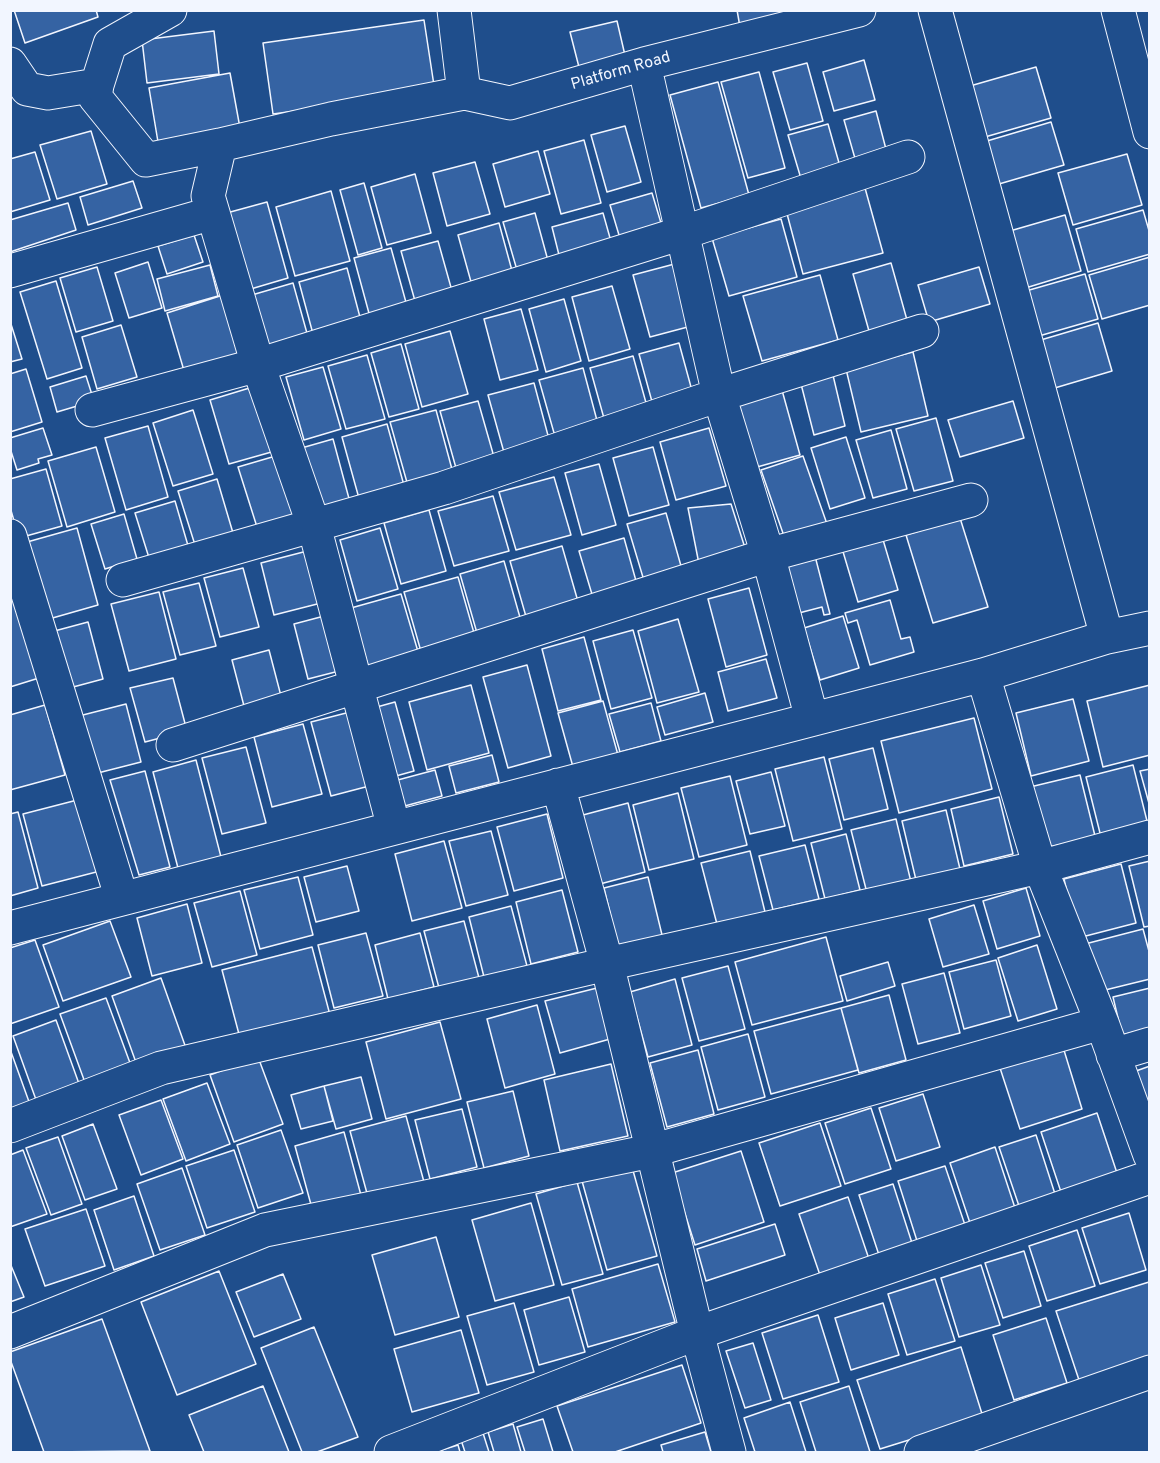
<!DOCTYPE html>
<style>
body{margin:0}
#map{position:relative;width:1160px;height:1463px;overflow:hidden;background:#1f4e8c;font-family:Overpass,sans-serif}
canvas{display:block}
.frame{position:absolute;inset:0;border:12px solid #f2f6ff;pointer-events:none}
</style>
<div id="map">
<canvas width="1160" height="1463"></canvas>
<div class="frame"></div>
</div>
<script>
const ctx = document.querySelector('canvas').getContext('2d');
ctx.lineJoin = 'round';
function fill(path, color) {
  ctx.fillStyle = color;
  ctx.fill(path, 'evenodd');
}
function stroke(path, color, width, dash) {
  ctx.strokeStyle = color;
  ctx.lineWidth = width;
  ctx.lineCap = dash ? 'butt' : 'round';
  ctx.setLineDash(dash || []);
  ctx.stroke(path);
}
function drawText(font, color, halo, rows, align = 'center') {
  ctx.font = font + ' Overpass,sans-serif';
  ctx.lineWidth = 4.5;
  ctx.setLineDash([]);
  ctx.textBaseline = 'middle';
  ctx.strokeStyle = halo;
  ctx.fillStyle = color;
  for (const [text, x, y, turn = 0] of rows) {
    ctx.save();
    ctx.translate(x, y);
    ctx.rotate((+turn || 0) * Math.PI / 180);
    ctx.textAlign = isNaN(turn) ? turn : align;
    if (halo) ctx.strokeText(text, 0, 0);
    ctx.fillText(text, 0, 0);
    ctx.restore();
  }
}
const building = new Path2D(`
 M14 10H96L98 17 25 43Z
 M737 10H812L740 27Z
 M424 20 435 92 273 114 263 43Z
 M617 21 627 64 581 75 570 32Z
 M214 31 219 74 147 83 142 40Z
 M864 60 875 100 834 111 823 72Z
 M807 63 823 121 790 130 773 72Z
 M1036 67 1051 118 985 137 970 86Z
 M759 72 785 168 748 178 721 82Z
 M230 73 240 128 158 142 149 88Z
 M718 82 749 195 701 208 670 95Z
 M876 111 887 153 856 162 844 120Z
 M1051 122 1064 165 999 184 987 141Z
 M828 124 841 170 802 182 788 135Z
 M625 126 641 182 607 192 591 135Z
 M91 131 107 184 57 199 40 145Z
 M584 140 601 203 561 214 544 151Z
 M538 151 550 194 505 207 493 164Z
 M35 152 50 200 10 212V159Z
 M1127 154 1142 205 1073 225 1058 173Z
 M475 162 490 214 447 226 433 173Z
 M415 174 431 233 387 245 371 187Z
 M133 181 142 208 88 225 80 197Z
 M364 183 382 248 358 255 340 190Z
 M865 188 883 253 803 274 786 210Z
 M331 191 350 261 295 276 276 207Z
 M652 193 664 233 622 245 610 205Z
 M267 202 288 278 244 291 223 214Z
 M68 203 76 230 10 252V220Z
 M1143 210 1150 234V254L1088 272 1076 229Z
 M535 213 550 268 519 277 503 222Z
 M603 213 612 245 560 259 552 227Z
 M1065 215 1081 271 1019 290 1003 233Z
 M781 219 797 277 729 296 712 238Z
 M499 223 514 278 473 289 458 235Z
 M194 235 203 262 167 274 158 246Z
 M438 241 452 291 415 301 401 251Z
 M391 248 407 306 370 317 354 258Z
 M1150 257V305L1102 319 1089 275Z
 M148 262 162 308 129 318 115 273Z
 M682 262 699 324 650 337 633 275Z
 M891 263 907 320 869 331 853 274Z
 M210 265 218 296 165 311 157 279Z
 M97 267 113 321 76 332 60 278Z
 M979 267 990 304 929 322 918 285Z
 M347 268 361 321 313 334 299 282Z
 M1085 274 1098 319 1032 338 1019 293Z
 M820 275 838 340 762 361 743 296Z
 M56 281 82 368 47 379 20 292Z
 M293 283 310 344 261 357 245 297Z
 M612 286 630 349 589 361 572 297Z
 M223 295 242 356 185 374 167 313Z
 M564 299 581 361 546 372 529 309Z
 M521 309 538 370 500 380 484 319Z
 M10 321 22 359 10 362Z
 M1098 323 1112 371 1048 390 1034 342Z
 M121 325 137 377 97 389 82 337Z
 M450 331 468 394 422 407 405 344Z
 M679 343 694 398 654 409 639 354Z
 M401 344 419 409 389 417 371 353Z
 M913 352 928 416 861 432 846 369Z
 M367 355 385 419 346 429 328 366Z
 M633 356 648 410 605 422 590 368Z
 M323 367 341 429 304 440 286 377Z
 M583 368 599 428 556 440 539 380Z
 M26 369 42 422 10 432V374Z
 M832 371 845 426 814 435 800 380Z
 M86 376 94 401 57 412 50 387Z
 M534 383 550 443 505 456 488 395Z
 M780 383 800 455 750 469 731 396Z
 M256 386 275 451 229 464 210 400Z
 M478 401 494 457 456 468 440 411Z
 M1013 401 1024 438 960 457 948 420Z
 M193 410 213 474 173 486 153 423Z
 M436 410 453 473 408 486 390 422Z
 M936 418 953 481 914 491 896 429Z
 M387 424 405 489 360 502 342 437Z
 M148 426 168 497 126 510 105 438Z
 M43 428 52 455 38 459 39 463 17 470 10 448V438Z
 M709 428 726 486 676 500 660 442Z
 M891 430 907 489 873 498 856 440Z
 M846 437 865 498 830 509 811 448Z
 M333 439 351 506 317 516 298 449Z
 M96 447 115 512 67 527 48 461Z
 M653 447 669 505 629 516 613 458Z
 M279 455 297 515 257 527 238 467Z
 M803 456 827 524 785 539 761 470Z
 M599 464 616 525 582 535 565 473Z
 M46 469 62 526 19 538 10 507V479Z
 M554 477 571 535 516 550 499 492Z
 M217 479 233 533 195 545 178 491Z
 M493 496 509 551 454 566 438 511Z
 M175 501 189 549 150 561 135 513Z
 M731 504 746 551 699 564 688 508Z
 M429 510 446 571 401 584 384 523Z
 M666 513 683 573 645 584 627 524Z
 M124 514 137 559 105 569 91 524Z
 M960 518 988 607 933 623 906 535Z
 M77 528 98 605 42 621 20 544Z
 M380 528 398 589 357 601 340 540Z
 M881 533 898 590 858 602 841 545Z
 M624 538 638 588 594 601 579 551Z
 M562 546 579 605 527 620 510 561Z
 M311 550 325 602 274 615 261 563Z
 M783 551 815 556 830 614 824 615 822 607 799 613Z
 M504 561 523 628 479 640 460 574Z
 M243 568 259 627 220 637 204 578Z
 M458 577 476 640 422 655 404 592Z
 M10 582 39 678 10 687Z
 M199 583 216 646 180 655 163 592Z
 M749 588 767 655 726 667 708 599Z
 M159 592 176 659 129 671 111 604Z
 M401 594 419 655 369 669 351 608Z
 M890 600 901 639 910 637 914 652 870 665 857 620 848 623 845 613Z
 M328 615 343 670 308 679 294 624Z
 M843 616 859 668 820 680 804 628Z
 M678 619 699 692 657 703 638 631Z
 M88 622 103 679 62 690 47 633Z
 M633 630 652 698 611 709 593 641Z
 M584 637 601 700 558 711 542 649Z
 M269 650 281 696 244 706 232 660Z
 M766 659 777 698 728 711 718 672Z
 M527 665 551 756 508 768 483 677Z
 M173 678 187 731 145 742 130 688Z
 M471 685 489 753 427 770 409 702Z
 M1150 685V755L1103 767 1087 701Z
 M705 693 713 722 665 735 657 707Z
 M1073 699 1089 761 1031 776 1016 713Z
 M603 701 618 755 573 767 558 713Z
 M395 702 414 771 385 779 366 710Z
 M651 703 661 741 620 752 609 714Z
 M126 704 141 762 90 775 75 717Z
 M45 705 65 775 10 790V715Z
 M354 711 373 785 331 796 311 722Z
 M974 718 992 789 899 813 881 741Z
 M303 724 322 794 272 807 254 737Z
 M246 747 266 823 222 834 202 758Z
 M873 748 888 809 844 820 829 759Z
 M492 755 499 782 456 793 449 766Z
 M824 757 842 829 793 841 775 769Z
 M196 760 221 857 178 868 153 772Z
 M1133 765 1148 825 1101 837 1086 777Z
 M1150 769V807L1140 771Z
 M435 770 442 796 401 807 394 781Z
 M145 771 170 867 139 875 110 780Z
 M771 772 785 826 750 834 736 781Z
 M1080 775 1095 836 1046 848 1030 787Z
 M730 776 747 845 699 857 681 788Z
 M678 793 694 859 649 870 633 805Z
 M999 797 1013 854 964 866 951 809Z
 M85 798 104 870 42 886 23 814Z
 M628 803 645 872 600 884 583 815Z
 M946 810 960 869 916 880 902 821Z
 M18 812 38 888 10 896V814Z
 M547 814 563 878 514 891 497 827Z
 M896 819 911 882 867 893 851 830Z
 M491 831 508 895 466 906 449 841Z
 M846 834 860 890 825 899 811 843Z
 M444 841 462 908 412 921 395 854Z
 M805 845 819 899 773 910 759 856Z
 M750 851 766 916 718 928 701 863Z
 M1150 861V926L1144 927 1129 866Z
 M1121 864 1136 923 1078 938 1064 879Z
 M347 866 359 911 316 922 304 877Z
 M298 877 313 935 260 949 244 890Z
 M648 877 663 939 619 951 604 888Z
 M1026 888 1040 936 997 949 983 901Z
 M562 890 578 952 531 964 516 902Z
 M240 891 257 955 212 967 194 903Z
 M187 904 202 963 152 976 137 918Z
 M974 905 989 954 943 967 929 919Z
 M511 906 527 966 484 977 469 917Z
 M110 921 131 977 63 1001 43 945Z
 M464 921 479 978 439 988 424 931Z
 M1143 929 1150 955V979L1097 992 1085 944Z
 M366 933 383 996 334 1008 318 945Z
 M420 933 434 987 388 999 375 945Z
 M826 937 843 1001 752 1025 735 962Z
 M35 940 59 1007 10 1024V948Z
 M1037 945 1057 1009 1018 1021 998 958Z
 M312 947 330 1015 240 1038 222 970Z
 M996 960 1011 1016 964 1029 949 972Z
 M888 962 895 986 847 1001 840 976Z
 M728 966 745 1029 699 1041 682 978Z
 M944 973 960 1033 918 1044 902 984Z
 M161 978 187 1051 138 1068 112 996Z
 M675 979 692 1045 648 1057 630 992Z
 M597 988 610 1039 560 1053 545 1001Z
 M1150 988V1028L1122 1035 1113 997Z
 M889 995 906 1060 859 1073 841 1008Z
 M106 998 133 1071 87 1088 60 1014Z
 M537 1005 555 1074 505 1088 487 1019Z
 M841 1008 858 1070 771 1094 754 1031Z
 M56 1020 82 1092 39 1108 13 1036Z
 M440 1022 461 1099 386 1119 366 1042Z
 M748 1034 765 1097 718 1110 701 1047Z
 M1063 1047 1082 1109 1020 1129 1000 1068Z
 M10 1049 32 1110 10 1118Z
 M698 1050 714 1114 667 1127 650 1063Z
 M258 1057 283 1124 234 1142 210 1075Z
 M611 1064 628 1136 560 1151 544 1080Z
 M1150 1066V1102L1146 1103 1136 1071Z
 M361 1077 372 1119 336 1129 324 1086Z
 M207 1083 230 1144 186 1161 163 1099Z
 M324 1086 333 1121 301 1129 291 1095Z
 M513 1091 529 1156 484 1168 467 1102Z
 M923 1094 940 1147 896 1161 879 1108Z
 M161 1100 183 1159 141 1175 119 1115Z
 M871 1108 891 1169 845 1184 825 1123Z
 M462 1109 477 1167 430 1179 415 1120Z
 M1097 1113 1117 1173 1061 1192 1041 1132Z
 M406 1116 424 1182 368 1197 350 1131Z
 M820 1123 841 1186 780 1206 759 1143Z
 M93 1124 117 1189 85 1200 62 1136Z
 M281 1130 303 1193 258 1208 237 1145Z
 M344 1132 362 1199 313 1212 295 1146Z
 M1036 1135 1055 1194 1019 1206 999 1147Z
 M58 1137 82 1204 51 1215 26 1148Z
 M995 1147 1016 1211 971 1226 950 1163Z
 M23 1150 47 1214 10 1227V1155Z
 M234 1150 255 1212 207 1228 186 1166Z
 M741 1151 764 1222 695 1245 672 1173Z
 M945 1166 966 1228 918 1244 898 1181Z
 M632 1167 657 1256 607 1270 582 1181Z
 M182 1168 205 1235 160 1250 137 1184Z
 M577 1182 603 1274 562 1285 536 1194Z
 M893 1184 912 1243 879 1255 859 1195Z
 M134 1196 154 1256 114 1270 94 1210Z
 M848 1197 870 1262 821 1278 799 1214Z
 M531 1203 554 1285 495 1301 472 1220Z
 M86 1209 105 1266 45 1286 25 1229Z
 M1129 1213 1146 1270 1100 1284 1082 1228Z
 M775 1224 785 1255 706 1281 697 1249Z
 M1077 1230 1095 1286 1047 1301 1029 1246Z
 M436 1237 459 1317 395 1335 372 1255Z
 M1024 1251 1041 1306 1003 1318 985 1263Z
 M10 1263 24 1297 10 1302Z
 M658 1264 675 1322 588 1347 572 1289Z
 M981 1265 1000 1325 959 1337 941 1278Z
 M219 1271 256 1364 177 1395 141 1302Z
 M283 1274 301 1319 254 1337 236 1292Z
 M935 1279 955 1341 907 1355 888 1294Z
 M1149 1282 1150 1358 1079 1380 1056 1311Z
 M569 1297 585 1352 539 1365 524 1310Z
 M514 1303 534 1372 487 1385 467 1316Z
 M883 1303 899 1355 851 1370 835 1318Z
 M818 1315 839 1382 783 1399 762 1333Z
 M1046 1318 1067 1383 1014 1400 993 1335Z
 M102 1319 150 1451 44 1452 10 1359V1352Z
 M314 1327 358 1437 317 1452H302L261 1348Z
 M461 1330 479 1393 412 1412 394 1349Z
 M753 1343 771 1400 745 1408 726 1351Z
 M961 1347 983 1417 880 1449 857 1380Z
 M682 1365 701 1423 615 1452H573L557 1406Z
 M263 1386 289 1452H204L189 1415Z
 M849 1386 870 1452H816L800 1402Z
 M790 1402 806 1452H755L744 1418Z
 M543 1419 553 1452H525L517 1427Z
 M513 1424 521 1452H494L488 1432Z
 M705 1432 711 1452H663L661 1445Z
 M483 1433 489 1452H465L461 1440Z
 M458 1445 460 1452H435Z`);
const minor = new Path2D(`
 M454 10 464 93 510 103 644 64 859 10
 M935 10 1107 637
 M1118 10 1150 132
 M10 64 27 89 48 93 97 85 95 97 146 160 220 145 331 119 464 93
 M644 64 719 395 922 331
 M97 85 110 44 170 10
 M220 145 208 196 258 365 314 526 394 828
 M10 271 213 213
 M92 410 258 365 682 233 908 157
 M10 536 122 899
 M123 580 444 488 719 395 768 555 812 719
 M983 675 1040 867 1102 1023 1150 1155
 M173 745 768 555 971 500
 M558 785 607 964 697 1333 729 1452
 M10 928 983 675 1107 637 1150 628
 M1113 1055 1150 1044
 M10 1126 161 1068 607 964 1040 867 1150 837
 M10 1332 265 1230 651 1151 1102 1023
 M391 1452 697 1333 1150 1177
 M921 1452 1150 1372`);
const streetNames = [
 ["Platform Road",621,72,-16]
];
fill(building, '#3563a3');
stroke(building, '#f2f6ff', 1.5);
stroke(minor, '#f2f6ff', 35);
stroke(minor, '#1f4e8c', 33);
drawText('16px', '#f2f6ff', '#1f4e8c', streetNames);
</script>
